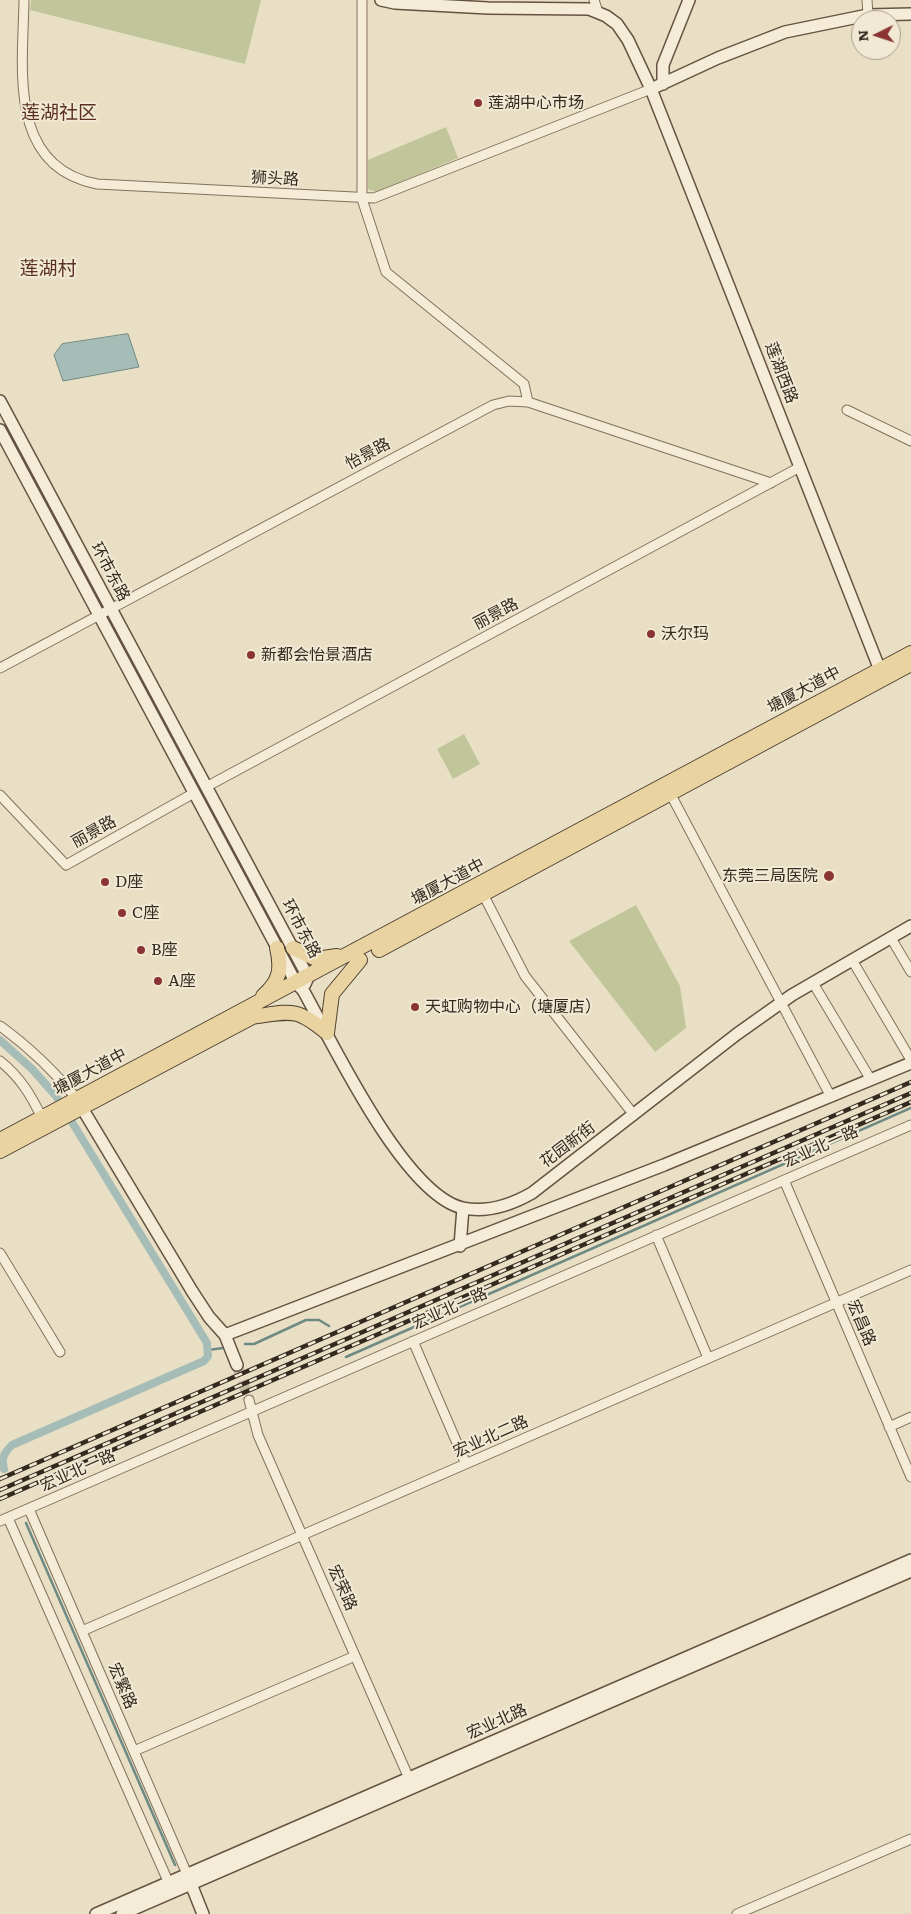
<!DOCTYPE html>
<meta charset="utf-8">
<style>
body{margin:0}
#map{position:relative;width:911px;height:1914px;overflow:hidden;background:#e9dfc5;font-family:Literata,serif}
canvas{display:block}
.north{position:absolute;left:851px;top:10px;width:50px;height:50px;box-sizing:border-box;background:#f1e9d4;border:1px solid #a59d8c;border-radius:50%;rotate:266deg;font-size:14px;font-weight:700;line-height:20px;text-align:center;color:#342a1f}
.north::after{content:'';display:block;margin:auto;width:18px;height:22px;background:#8a3534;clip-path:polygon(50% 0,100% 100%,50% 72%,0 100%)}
</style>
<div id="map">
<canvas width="911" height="1914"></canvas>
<div class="north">N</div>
</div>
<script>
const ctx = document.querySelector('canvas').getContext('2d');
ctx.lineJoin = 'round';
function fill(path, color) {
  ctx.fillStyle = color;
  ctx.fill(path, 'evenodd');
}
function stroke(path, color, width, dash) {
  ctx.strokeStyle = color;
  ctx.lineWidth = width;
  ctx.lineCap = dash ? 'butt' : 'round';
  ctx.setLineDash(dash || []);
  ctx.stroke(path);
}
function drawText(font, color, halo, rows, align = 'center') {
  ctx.font = font + ' Literata,"Noto Sans SC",serif';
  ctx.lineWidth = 4;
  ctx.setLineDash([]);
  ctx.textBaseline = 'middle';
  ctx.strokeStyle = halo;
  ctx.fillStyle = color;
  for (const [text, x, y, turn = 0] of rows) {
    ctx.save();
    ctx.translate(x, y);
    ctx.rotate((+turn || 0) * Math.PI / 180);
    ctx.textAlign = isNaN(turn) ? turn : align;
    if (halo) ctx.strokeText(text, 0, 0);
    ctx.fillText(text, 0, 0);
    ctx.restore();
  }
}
const green = new Path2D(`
 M31 0H261L245 64 30 10Z
 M446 127 458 158 376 192 368 189V160Z
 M464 734 480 764 453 779 437 749Z
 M636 905 680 986 686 1028 655 1052 569 941Z`);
const water = new Path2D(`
 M128 334 139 367 63 381 54 355 62 344Z`);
const stream = new Path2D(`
 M245 1344H254L306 1320H319L329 1326
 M208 1350 223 1348
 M346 1357 911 1108
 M26 1523 175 1865`);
const canal = new Path2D(`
 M0 1040 32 1069 56 1096 207 1343 208 1356 204 1361 12 1445C4 1453 1 1458 4 1469`);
const secondaryTunnel = new Path2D(`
 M237 1365 249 1400`);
const street = new Path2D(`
 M24 0C23 67 7 167 97 184L374 198 651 89
 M362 0V199L386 272 524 384 528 402
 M594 0 598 12
 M867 0 868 15
 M847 410 911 441
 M0 668 493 405 509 401 528 402 771 483
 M206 787 800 467
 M670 793 831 1097
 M0 795 66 865 194 793
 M483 894 525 976 634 1115
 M891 938 911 972
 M852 960 911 1060
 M813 983 871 1080
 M0 1026C29 1047 54 1071 77 1099
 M0 1061C20 1077 31 1095 42 1118
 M784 1180 911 1477
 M656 1235 708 1358
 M0 1253 60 1352
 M413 1341 466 1464
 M249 1400 258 1435 411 1783
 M889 1427 911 1417
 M29 1509 187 1874
 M8 1518 171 1888
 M0 1521 911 1125
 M82 1631 911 1270
 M134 1751 355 1656
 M737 1914 911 1839`);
const secondary = new Path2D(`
 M381 0 395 3 488 8 589 9 606 16 617 24 628 40 651 89 880 670
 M663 84V65L689 0
 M651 89 718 58 785 32 868 15 911 14
 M0 401 308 977 305 984
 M0 430 296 983 303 990C332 1042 404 1195 463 1208 487 1213 511 1205 532 1193L737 1034 792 995 911 926
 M82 1108 192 1291 209 1317 225 1335 237 1365
 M460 1246 463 1208
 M225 1335 664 1165 911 1063
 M189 1879 203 1914
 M96 1914 911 1560
 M122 1914 911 1571`);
const primary = new Path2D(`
 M293 948 316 959 337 956
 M379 950 911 664
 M263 996C280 981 282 969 277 948
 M251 1017C290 1012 295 1006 327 1033
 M327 1033 332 994 360 960
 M0 1140 911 653
 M0 1151 258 1014`);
const rail = new Path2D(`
 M0 1479 911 1082
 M0 1490 911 1093
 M0 1499 911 1102`);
const markers = [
 [478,103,5,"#8a3534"],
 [651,634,5,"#8a3534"],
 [251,655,5,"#8a3534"],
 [829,876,6,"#8a3534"],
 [105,882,5,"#8a3534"],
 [122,913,5,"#8a3534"],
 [141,950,5,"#8a3534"],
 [158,981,5,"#8a3534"],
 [415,1007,5,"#8a3534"]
];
const poiNames = [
 ["莲湖中心市场",488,103],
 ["沃尔玛",661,634],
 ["新都会怡景酒店",261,655],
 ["东莞三局医院",818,876,"right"],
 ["D座",115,882],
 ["C座",132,913],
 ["B座",151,950],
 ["A座",168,981],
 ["天虹购物中心（塘厦店）",425,1007]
];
const streetNames = [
 ["狮头路",275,179,3],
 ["莲湖西路",781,373,69],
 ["怡景路",368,454,-28],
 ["环市东路",110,572,62],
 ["丽景路",496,614,-28],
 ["塘厦大道中",804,690,-28],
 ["丽景路",94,832,-29],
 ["塘厦大道中",448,882,-28],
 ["环市东路",301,929,62],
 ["塘厦大道中",90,1072,-28],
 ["花园新街",568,1145,-37],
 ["宏业北一路",821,1147,-24],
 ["宏业北一路",450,1309,-24],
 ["宏昌路",861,1323,67],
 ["宏业北二路",491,1437,-24],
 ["宏业北一路",78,1471,-24],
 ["宏荣路",342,1588,66],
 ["宏繁路",122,1686,67],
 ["宏业北路",497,1722,-24]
];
const quarterNames = [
 ["莲湖社区",59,113],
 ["莲湖村",48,269]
];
fill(green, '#c0c69a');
fill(water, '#a6bdb7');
stroke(water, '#6e8a84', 1);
stroke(stream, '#6e8a84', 2.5);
stroke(canal, '#a6bdb7', 8);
stroke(secondaryTunnel, '#c5bba4', 11, [11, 5.5]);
stroke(street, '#82715d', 11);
stroke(secondary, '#645340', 14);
stroke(primary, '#504031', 16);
stroke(street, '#f5ecd7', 9);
stroke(secondary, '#f5ecd7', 11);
stroke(primary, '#e8d3a1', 14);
stroke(rail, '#342a1f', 4.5);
stroke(rail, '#f1e9d4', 2.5, [8]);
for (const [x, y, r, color] of markers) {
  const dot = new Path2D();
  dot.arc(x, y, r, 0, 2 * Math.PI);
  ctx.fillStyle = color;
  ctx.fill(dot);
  stroke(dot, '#f1e9d4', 2);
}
drawText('16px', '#342a1f', '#f1e9d4', poiNames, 'left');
drawText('16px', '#342a1f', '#f1e9d4', streetNames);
drawText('19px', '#5b3024', '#f1e9d4', quarterNames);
</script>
